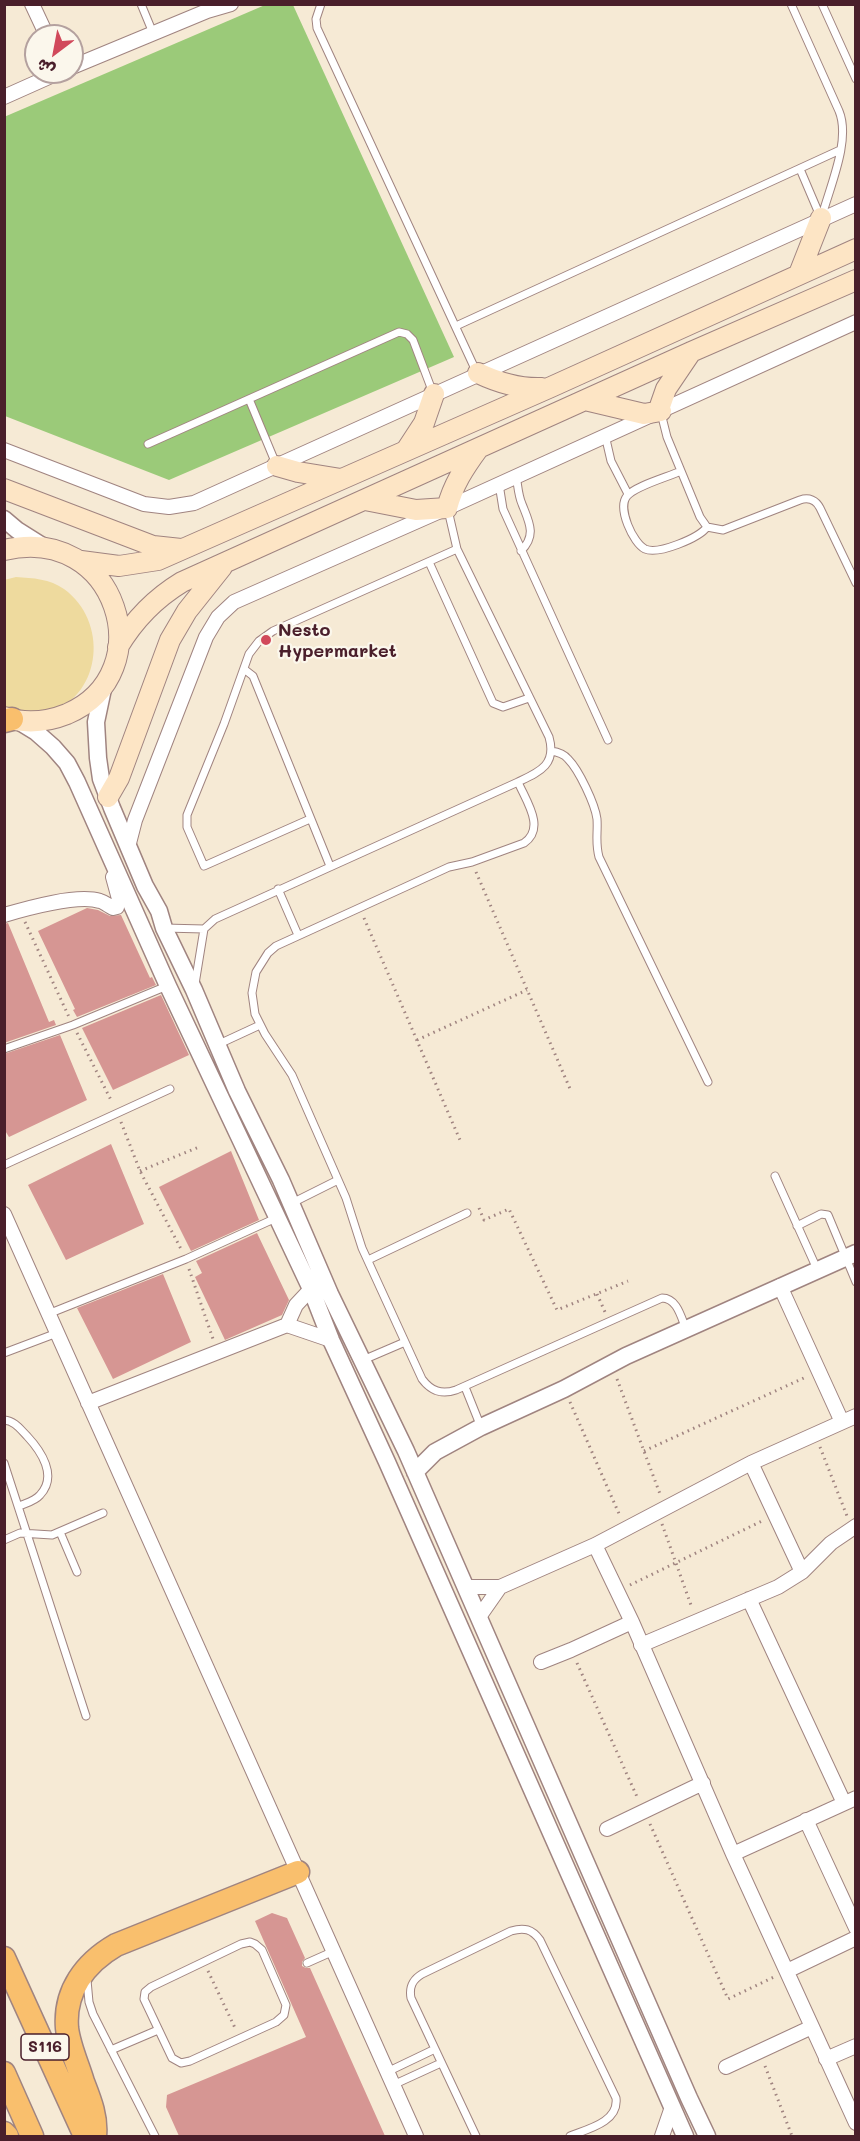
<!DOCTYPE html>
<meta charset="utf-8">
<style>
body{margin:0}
#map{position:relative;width:860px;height:2141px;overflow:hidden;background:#f6ead5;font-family:Mali,"Playpen Sans Arabic",sans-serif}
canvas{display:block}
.frame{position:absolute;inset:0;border:6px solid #4a1f2b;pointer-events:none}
.north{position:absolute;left:24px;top:24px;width:60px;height:60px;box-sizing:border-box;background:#fbf7ec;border:2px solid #b4a19f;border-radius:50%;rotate:212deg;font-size:16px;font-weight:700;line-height:24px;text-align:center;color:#4a1f2b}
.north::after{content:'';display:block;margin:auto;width:21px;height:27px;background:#d1495b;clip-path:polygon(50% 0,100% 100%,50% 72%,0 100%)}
</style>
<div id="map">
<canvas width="860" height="2141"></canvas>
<div class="frame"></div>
<div class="north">ش</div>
</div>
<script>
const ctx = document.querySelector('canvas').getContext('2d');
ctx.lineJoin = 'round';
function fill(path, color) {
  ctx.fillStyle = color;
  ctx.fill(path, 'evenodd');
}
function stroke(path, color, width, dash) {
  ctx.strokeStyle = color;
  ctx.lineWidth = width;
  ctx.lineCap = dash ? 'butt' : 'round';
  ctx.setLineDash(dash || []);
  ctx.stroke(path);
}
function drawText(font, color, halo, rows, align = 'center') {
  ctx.font = font + ' Mali,sans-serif';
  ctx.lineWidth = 4.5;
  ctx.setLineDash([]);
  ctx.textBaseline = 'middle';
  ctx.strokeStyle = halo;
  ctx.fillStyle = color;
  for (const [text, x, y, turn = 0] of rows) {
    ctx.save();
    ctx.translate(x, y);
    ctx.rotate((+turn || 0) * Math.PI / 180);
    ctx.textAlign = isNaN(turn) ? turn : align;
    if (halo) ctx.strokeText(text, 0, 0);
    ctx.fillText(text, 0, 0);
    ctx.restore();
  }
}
const green = new Path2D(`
 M265 5H293L454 357 169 480 5 416 4 117Z`);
const sand = new Path2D(`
 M16 577C33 578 50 579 64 589 108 621 103 693 50 713 40 717 17 715 5 716L4 580Z`);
const building = new Path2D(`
 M87 908 98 910 110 916 121 915 150 978 152 977 156 985 77 1017 73 1010 75 1009 38 931Z
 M8 923 49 1022 54 1020 56 1025 4 1043V924Z
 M161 995 189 1055 113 1090 82 1028Z
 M60 1035 87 1100 9 1137 4 1129V1054Z
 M111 1144 144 1224 66 1260 28 1185Z
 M231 1151 259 1220 191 1251 159 1187Z
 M257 1233 289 1300 282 1315 225 1340 195 1277 202 1273 196 1261Z
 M163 1274 191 1342 113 1379 77 1308Z
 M272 1913 287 1918 305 1958 302 1962V1966L306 1968H310L385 2136H179L166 2107 167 2095 306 2037 255 1921Z`);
const path = new Path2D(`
 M476 872 571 1091
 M364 918 460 1140
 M25 922 69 1017
 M77 1033 112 1102
 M417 1040 527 990
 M121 1122 140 1171 181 1249
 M140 1171 199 1147
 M479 1208 484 1220 509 1209 557 1310 628 1281
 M189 1269 213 1339
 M597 1294 605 1312
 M617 1379 660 1494
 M570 1402 620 1516
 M820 1447 847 1516
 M644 1451 806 1377
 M662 1524 692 1608
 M630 1585 762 1521
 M577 1663 638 1799
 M650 1824 728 1999 774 1977
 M208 1971 236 2030
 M765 2066 792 2136`);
const service = new Path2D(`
 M141 4 153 33
 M321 4 316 19 317 28 476 371
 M791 4 839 111C851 140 830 186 822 216
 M822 4 856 79
 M800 169 820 216
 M456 326 840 150
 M249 399 276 464
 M661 413 667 437 700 517 707 527 723 530 800 500C809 497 816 500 820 508L856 583
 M605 435 611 461 628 494
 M148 444 399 332 407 334 413 340 433 393
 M681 471C668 477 635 486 627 496 617 508 633 543 645 549 658 555 699 538 707 527
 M516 476C518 485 518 495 522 504 529 522 537 535 521 551
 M499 484 503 509 608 740
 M429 562 493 703 503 707 529 698
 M244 669 253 676 330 866
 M551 751C558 752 564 754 568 759 579 770 595 804 597 819 598 833 595 842 599 857L708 1082
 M518 782C526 801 546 828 524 843L472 862 449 867 276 946 268 953 256 972 252 993 255 1014 265 1034 292 1075 346 1198 362 1248 422 1379C431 1391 441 1395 456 1390L662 1298C677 1298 681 1317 686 1329
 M310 819 204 866 187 827V815L224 724 249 654 259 641 273 631 457 549
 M278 889 298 935
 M164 928 204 929
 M195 984 204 929 215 919 518 782C539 772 557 765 549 737L457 549 448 510
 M219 1044 260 1025
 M4 1049 73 1025 167 986
 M4 1165 170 1089
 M775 1176 817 1269
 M292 1203 338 1180
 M797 1226 821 1214 828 1215 856 1282
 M368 1260 467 1213
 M48 1314 186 1259 276 1218
 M4 1353 57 1333
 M363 1360 405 1342
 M465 1387 481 1427
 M4 1420C15 1421 20 1429 27 1436 41 1451 58 1476 40 1495 35 1501 26 1503 19 1506
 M4 1463 86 1716
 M60 1532 77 1572
 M4 1540 20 1533 52 1535 103 1513
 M250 1942 255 1944 262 1950 286 2005 284 2015 276 2022 190 2061 181 2063 172 2058 144 1999 145 1992 151 1987 241 1944Z
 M307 1963 334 1951
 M87 1980 89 2002 93 2014 155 2136
 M111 2050 158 2030
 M387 2072 435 2049
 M393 2085 441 2063
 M476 2136 411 1998C409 1987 412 1980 422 1974L511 1931C524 1927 532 1929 540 1940L616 2098C619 2122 588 2129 570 2136`);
const minor = new Path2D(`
 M32 4 47 36
 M72 67 207 11 231 4
 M4 97 60 72
 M4 450 144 504 169 507 194 503 856 204
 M128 847 135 820 206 637 218 617 234 602 447 508 856 322
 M4 915C28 908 77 894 100 901 104 902 109 906 113 908L117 907 119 899 113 877
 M4 1214 416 2136
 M780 1286 842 1422
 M287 1325 296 1305 311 1289
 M88 1403 287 1325 331 1340
 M751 1463 802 1572
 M595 1545 632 1622 733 1854 856 2123
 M465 1587H500L595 1545 751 1463 856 1416
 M749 1599 844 1803
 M479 1617 500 1587
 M641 1645 778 1587 802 1572 831 1543 856 1526
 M541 1662 571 1650 632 1622
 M806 1820 856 1928
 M607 1829 703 1783
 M733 1854 856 1798
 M787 1971 856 1938
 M826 2059 856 2046
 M726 2067 812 2027
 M662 2136 672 2107`);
const tertiary = new Path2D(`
 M4 519 17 530 44 547
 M104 684 96 722 98 758 101 779 112 808 145 886 159 911 164 928 194 990 237 1091 281 1180 330 1294 406 1451 689 2098 707 2136
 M18 721 36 732 53 747 67 763 77 782 168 986 311 1289 331 1340 387 1462 685 2136
 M415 1472 435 1452 481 1427 564 1389 626 1356 856 1253`);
const secondary = new Path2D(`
 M799 274 821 218
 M478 373C499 383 519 389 542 388
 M585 400 644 414 661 411 659 409 666 389 691 352
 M407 449 424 423 434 394
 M277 466 298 472 341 479
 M4 489 153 546 181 549
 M365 500 416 510 447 508C453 485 464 468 478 449
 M4 550C117 523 163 673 67 714 47 722 25 724 4 717
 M81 561 119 566 158 560 551 387 856 249
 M118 647C134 620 154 599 182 582L691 352 856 280
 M108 797 119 778 170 640 187 611 222 567`);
const trunk = new Path2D(`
 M4 721 12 719
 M4 1958 85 2136
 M4 2073 32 2136
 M4 2133 7 2136
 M95 2136C97 2117 90 2100 83 2082 78 2065 69 2046 67 2028 64 1991 85 1963 116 1945L298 1872`);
const markers = [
 [266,640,6,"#d1495b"]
];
const shields = [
 [45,2047,48]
];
const shieldNames = [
 ["S116",45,2047]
];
const poiNames = [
 ["Nesto",278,630],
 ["Hypermarket",278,651]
];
fill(green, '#9bca79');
fill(sand, '#eeda9e');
fill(building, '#d69693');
stroke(service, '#a08480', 9);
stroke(minor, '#a08480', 16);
stroke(tertiary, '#a08480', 19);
stroke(secondary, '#a08480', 22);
stroke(trunk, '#a08480', 25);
stroke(path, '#a08480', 3, [1.5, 4.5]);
stroke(service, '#fff', 7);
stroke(minor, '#fff', 14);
stroke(tertiary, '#fff', 16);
stroke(secondary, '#fde5c5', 20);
stroke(trunk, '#f9bf6d', 22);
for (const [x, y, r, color] of markers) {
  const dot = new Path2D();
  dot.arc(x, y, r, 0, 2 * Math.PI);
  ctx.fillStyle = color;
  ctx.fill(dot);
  stroke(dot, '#fbf7ec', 2);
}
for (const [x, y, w] of shields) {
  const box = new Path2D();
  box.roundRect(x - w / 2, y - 13, w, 26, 4.5);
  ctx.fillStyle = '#fbf7ec';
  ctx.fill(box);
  stroke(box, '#4a1f2b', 1.5);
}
drawText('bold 16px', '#4a1f2b', null, shieldNames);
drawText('bold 18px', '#4a1f2b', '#fbf7ec', poiNames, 'left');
</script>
